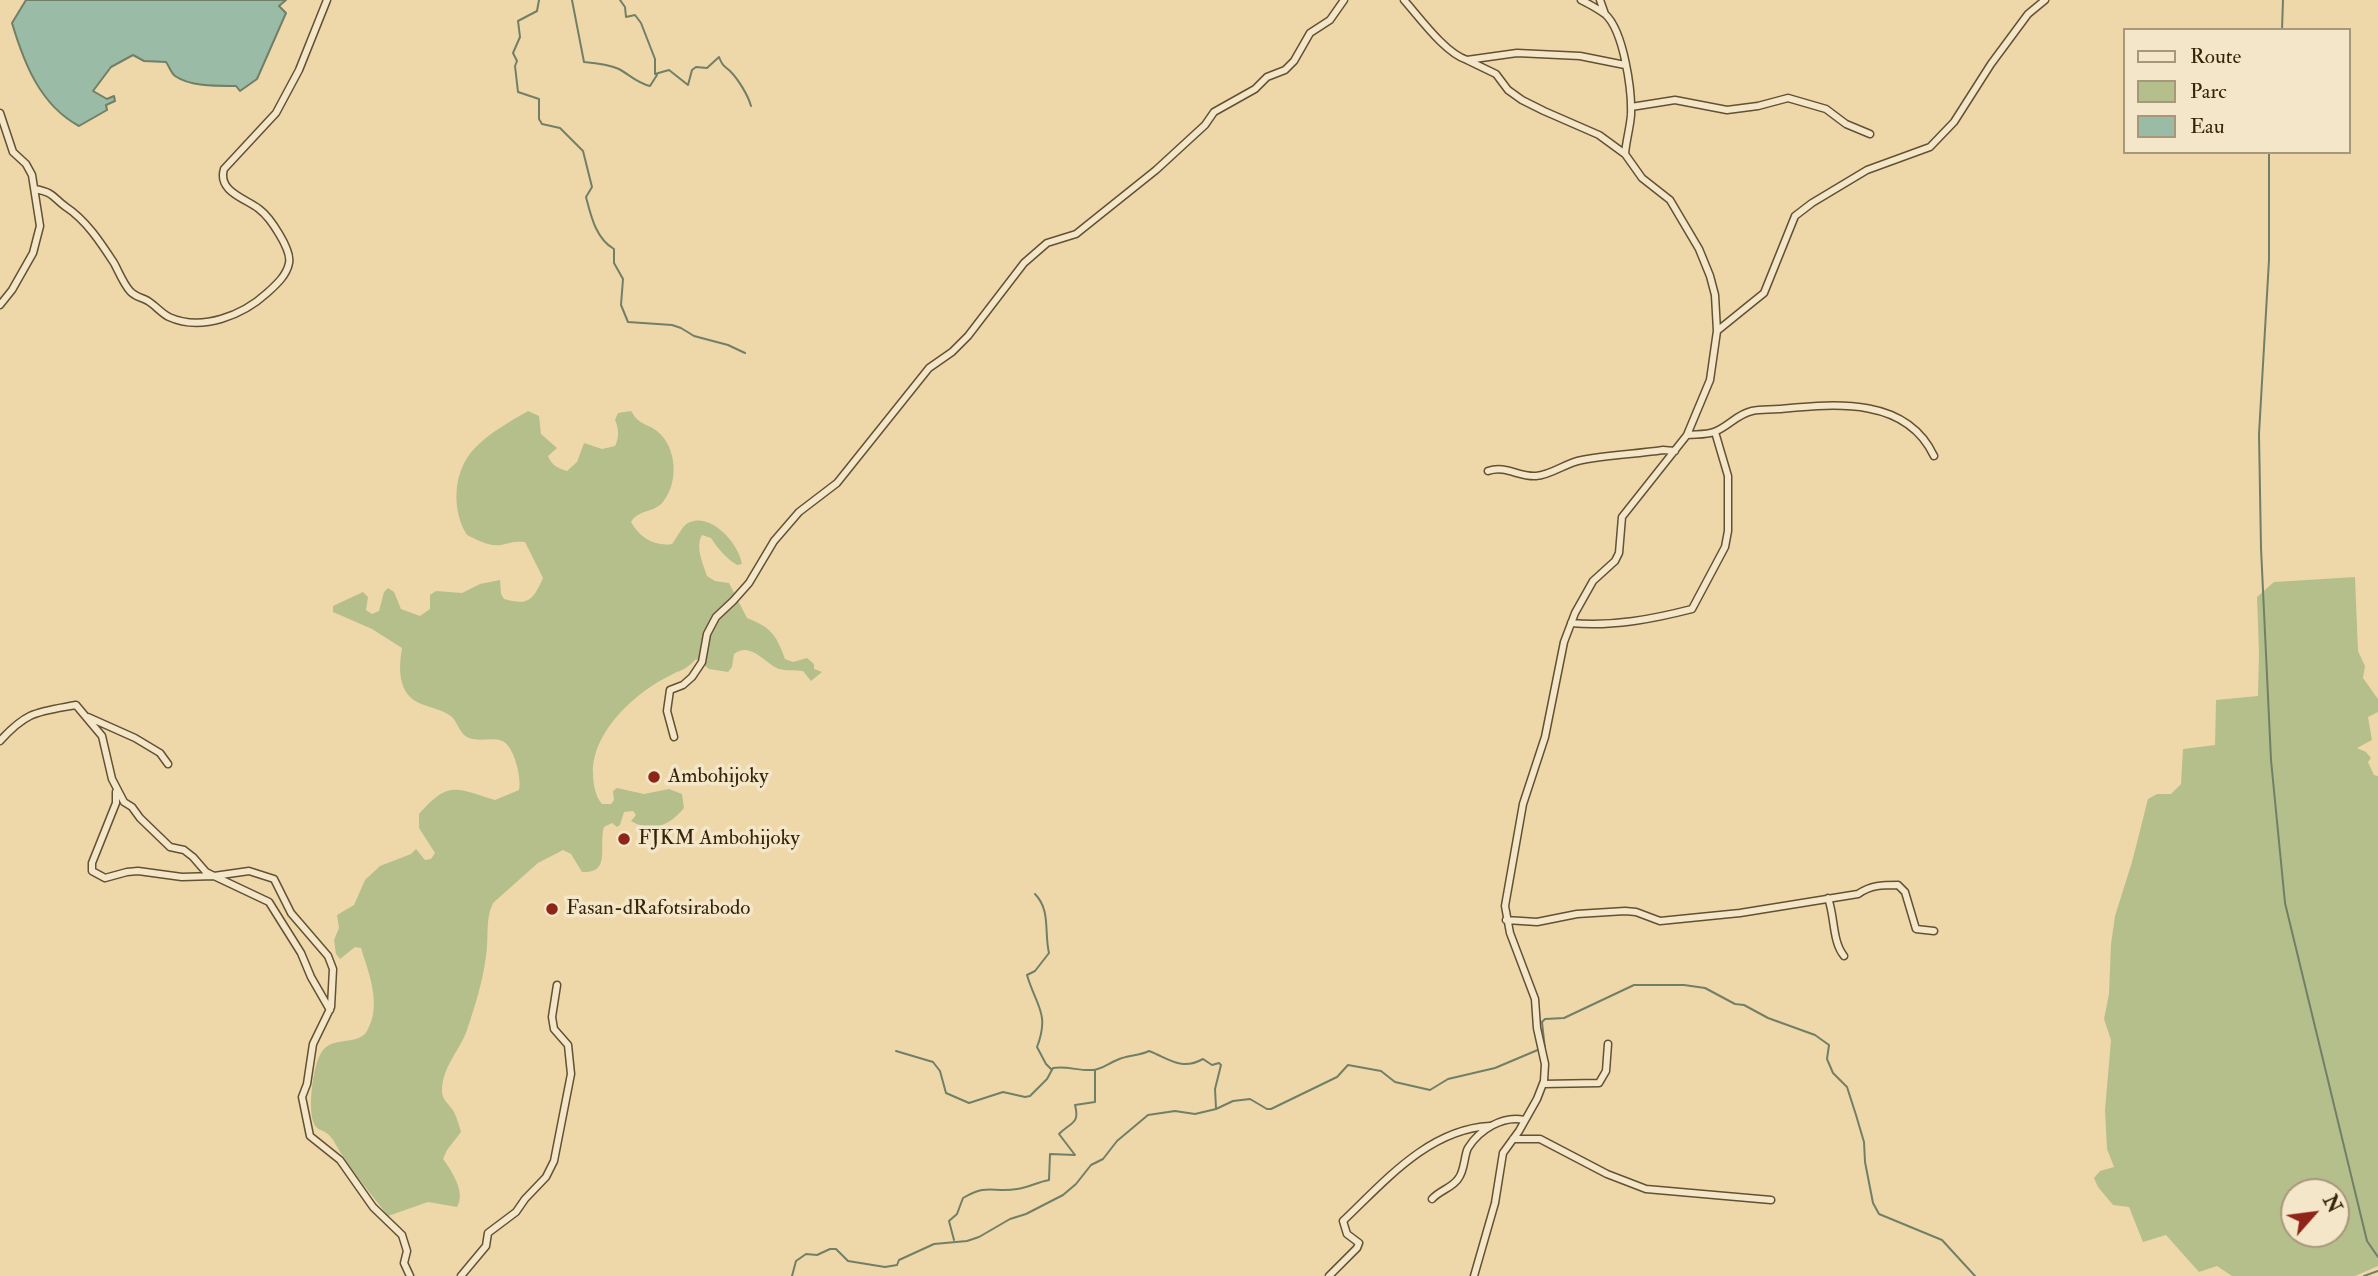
<!DOCTYPE html>
<style>
body{margin:0}
#map{position:relative;width:2378px;height:1276px;overflow:hidden;background:#eed8aa;font-family:"IM FELL Double Pica",serif}
canvas{display:block}
.legend{position:absolute;left:2123px;top:28px;width:228px;height:126px;box-sizing:border-box;background:#f4e6c8;border:2px solid #a7987c;margin:0;padding:9px 12px;list-style:none;font-size:21px;color:#34240a}
.legend li{display:flex;align-items:center;gap:14px;height:35px}
.legend b{width:35px;border:2px solid #a7987c}
.north{position:absolute;left:2280px;top:1178px;width:70px;height:70px;box-sizing:border-box;background:#f4e6c8;border:2px solid #a7987c;border-radius:50%;rotate:62deg;font-size:19px;font-weight:700;line-height:28px;text-align:center;color:#34240a}
.north::after{content:'';display:block;margin:auto;width:24px;height:32px;background:#8f2418;clip-path:polygon(50% 0,100% 100%,50% 72%,0 100%)}
</style>
<div id="map">
<canvas width="2378" height="1276"></canvas>
<ul class="legend">
<li><b style="height:9px;background:#f4e6c8"></b>Route</li>
<li><b style="height:19px;background:#b5bf8b"></b>Parc</li>
<li><b style="height:19px;background:#9abba5"></b>Eau</li>
</ul>
<div class="north">N</div>
</div>
<script>
const ctx = document.querySelector('canvas').getContext('2d');
ctx.lineJoin = 'round';
function fill(path, color) {
  ctx.fillStyle = color;
  ctx.fill(path, 'evenodd');
}
function stroke(path, color, width, dash) {
  ctx.strokeStyle = color;
  ctx.lineWidth = width;
  ctx.lineCap = dash ? 'butt' : 'round';
  ctx.setLineDash(dash || []);
  ctx.stroke(path);
}
function drawText(font, color, halo, rows, align = 'center') {
  ctx.font = font + ' "IM FELL Double Pica",serif';
  ctx.lineWidth = 7;
  ctx.setLineDash([]);
  ctx.textBaseline = 'middle';
  ctx.strokeStyle = halo;
  ctx.fillStyle = color;
  for (const [text, x, y, turn = 0] of rows) {
    ctx.save();
    ctx.translate(x, y);
    ctx.rotate((+turn || 0) * Math.PI / 180);
    ctx.textAlign = isNaN(turn) ? turn : align;
    if (halo) ctx.strokeText(text, 0, 0);
    ctx.fillText(text, 0, 0);
    ctx.restore();
  }
}
const green = new Path2D(`
 M528 411 539 416 541 434 557 448 548 456C552 466 558 468 567 471L577 462 584 443 602 449 615 446C619 438 619 429 615 420L618 413 631 411C640 426 645 422 657 431 677 447 679 482 663 502 654 513 639 509 631 522 639 537 655 547 672 544 677 538 682 525 690 522 712 513 739 544 742 564L737 565C726 558 718 549 711 538L702 535C695 547 703 563 707 576L715 581 729 583 747 618C771 627 777 636 785 659L793 662 807 658 814 664V669L822 672 811 681 803 671C795 670 786 671 779 669 765 664 751 641 734 654L732 667 728 672 709 669 696 659C683 672 684 668 669 676 635 693 592 732 593 773 593 783 595 796 602 804H611L614 800 613 791 617 788 644 794 669 789 682 794 684 808C669 826 652 833 631 821L636 815 633 811 624 812 620 825 617 827 612 823 604 827C598 845 612 874 582 872L571 854 563 850 538 863 493 903C485 919 489 938 486 956 483 981 475 1006 467 1030 460 1050 443 1066 442 1089 441 1100 449 1103 454 1112 457 1118 459 1125 461 1132L447 1150 443 1159C452 1171 466 1193 457 1207L428 1202 388 1216C373 1196 356 1177 343 1156 338 1150 334 1139 328 1134 322 1129 316 1131 313 1121 308 1107 313 1059 324 1049 335 1037 359 1045 367 1031 382 1005 369 974 361 948L355 947 340 959 336 954 334 940 339 928 337 915 354 905 365 880 380 866 411 854 416 849 425 860 431 859 435 853 419 828V814C449 780 455 788 495 800L519 790C522 779 514 745 502 741 492 737 479 742 469 738 460 735 458 723 452 717 441 708 428 708 417 702 397 691 399 666 402 648L372 629 333 612V606L363 592 368 597 366 610 372 614 379 611 384 592 388 588 394 592 401 609 420 616 430 609V595L436 591 462 593 480 584 500 580 501 594 504 599C529 606 533 600 543 578L525 542C515 541 510 543 501 545 489 547 478 540 467 535 451 510 453 471 474 449 489 433 509 422 528 411Z
 M2355 577 2358 651 2365 666 2363 678 2378 699V712L2368 717 2372 740 2357 748 2366 752 2371 758 2368 762 2374 775 2378 776V1266L2355 1276H2232L2217 1266 2199 1272 2166 1235 2143 1242 2129 1207 2113 1205 2098 1187 2094 1178 2100 1171 2114 1167 2107 1149 2105 1110 2111 1040 2104 1019 2109 994 2111 944 2115 916 2132 862 2148 799 2157 794H2171L2181 784 2183 749 2215 745 2216 700 2258 696 2259 652 2257 597 2274 582ZM2294 1192H2336V1234H2294Z`);
const water = new Path2D(`
 M26 0H286L279 6 286 13 257 79 240 91 236 86C218 86 191 87 175 76 171 73 169 66 166 62L144 61 133 55 111 67 93 91 107 99 114 96 115 101 106 105 107 110 79 126C40 105 24 63 12 23Z`);
const stream = new Path2D(`
 M539 0 537 11 518 21 520 37 513 53 517 61 515 66 518 92 539 99V119L542 124 560 128 583 151 592 187 586 197C591 216 596 239 614 249V263L623 279 621 305 628 322 672 325 681 328 694 336 728 345 745 353
 M572 0 584 62C596 63 608 64 619 69 630 75 637 83 650 86L657 75
 M620 0 625 7 626 17 635 15 641 23 655 59V74L669 70 688 85 692 70 696 67 707 68 719 57C722 65 724 66 730 71 738 79 748 95 751 106
 M2282 30 2283 0
 M2269 152V260L2259 434 2261 548 2271 760 2285 903 2367 1241 2378 1257
 M1035 894C1051 910 1044 933 1049 953L1035 971 1027 975C1036 1006 1050 1013 1037 1047L1046 1064 1052 1070
 M1545 1049 1542 1022 1545 1019 1564 1018 1634 985H1684L1705 988 1735 1004 1744 1005 1768 1018 1815 1035 1829 1045 1827 1059 1833 1073 1847 1087 1856 1115 1864 1142 1865 1162 1873 1203 1879 1214 1942 1240 1975 1276
 M896 1051 933 1062 940 1071 946 1093 969 1103 1003 1092 1025 1097 1030 1096 1047 1079 1053 1068C1068 1066 1079 1071 1092 1070 1101 1070 1109 1063 1117 1060 1127 1055 1139 1056 1149 1051 1170 1059 1181 1071 1203 1059L1212 1065 1219 1063 1221 1065 1215 1089 1216 1108
 M954 1240 949 1221 957 1214 963 1198C989 1183 992 1193 1017 1189 1028 1188 1037 1182 1049 1180L1050 1154 1075 1155 1059 1134C1071 1122 1080 1124 1075 1105L1095 1102V1070
 M792 1276 796 1261 806 1254 817 1255 830 1249H836L848 1261 885 1267 897 1265 899 1260 934 1244 967 1241 979 1237 1010 1219 1026 1214 1063 1195 1076 1184 1091 1165 1103 1159 1117 1141 1148 1115 1175 1111 1195 1114 1216 1109 1233 1101 1250 1099 1267 1109H1271L1337 1077 1348 1065 1381 1071 1395 1082 1430 1090 1448 1079 1495 1068 1540 1049
 M2364 1276 2378 1271`);
const minor = new Path2D(`
 M1404 0C1420 18 1445 53 1467 60L1517 53 1580 56 1625 65
 M1581 0C1589 4 1598 9 1605 14 1624 31 1632 91 1631 115 1630 128 1626 141 1625 154
 M1600 0 1605 14
 M1467 60 1496 74 1508 90 1522 100 1544 111 1599 135 1625 154 1642 178 1670 200 1699 249 1710 276 1715 295 1717 331
 M1631 107 1675 100 1727 110 1758 106 1788 98 1826 109 1846 124 1870 134
 M0 113 13 152 26 164 32 175 40 226 33 253 12 290 0 305
 M35 189C55 193 52 197 66 207 86 220 101 243 114 263 119 272 123 283 130 291 135 297 141 297 148 301 156 306 161 313 169 317 202 332 243 315 267 293 276 285 287 275 289 263 292 250 270 217 259 209 247 199 217 192 224 169L276 113 299 70 327 0
 M1687 435C1696 434 1706 435 1714 432 1728 427 1737 414 1752 411 1761 409 1770 410 1779 409 1834 404 1906 396 1934 456
 M1488 471C1506 465 1518 477 1536 476 1552 475 1565 463 1582 460 1608 455 1636 454 1663 450L1675 451
 M1571 623C1612 627 1653 619 1692 609L1725 547 1728 531V476L1715 432
 M88 717 135 738 160 753 168 764
 M674 737 667 711 670 690 683 685 692 677 702 662 707 634 716 617 733 601 749 583 774 541 799 512 837 483 929 368 952 352 968 336 1024 263 1047 243 1076 234 1156 170 1205 125 1214 112 1255 89 1267 77 1285 70 1294 61 1310 33 1330 20 1344 0
 M0 741C27 711 37 712 76 705L102 736 112 779 124 802 132 807 140 818 170 847 184 850 193 857 206 872 214 876 249 871 274 879 291 913 328 956 333 969 331 1007 313 1044 307 1084 302 1097 310 1136 340 1160 373 1207 402 1235 407 1251 404 1263 410 1276
 M116 792V803L92 863V871L105 878 127 872 138 871 182 877 214 876 269 902 301 953 311 977 330 1010
 M1828 898C1835 917 1832 941 1844 956
 M1506 920 1537 922 1577 914 1625 911 1636 912 1660 921 1740 913 1858 894C1871 885 1882 885 1898 885L1905 892 1916 929 1934 931
 M1543 1084 1599 1083 1606 1071 1608 1044
 M1513 1139H1540L1607 1174 1646 1189 1771 1200
 M1432 1199C1440 1190 1452 1188 1458 1179 1465 1171 1464 1155 1468 1148 1479 1130 1503 1115 1524 1120
 M461 1276 486 1246 488 1233 516 1212 525 1199 546 1177 554 1161 571 1074 568 1045 554 1029 552 1017 557 985
 M1329 1276 1357 1248 1359 1243 1347 1234 1343 1221C1385 1181 1429 1129 1490 1126
 M1474 1276 1495 1203 1503 1153 1519 1131 1537 1099 1544 1081 1545 1064 1537 1028 1535 999 1510 933 1505 906 1523 804 1545 737 1564 642 1575 613 1593 581 1615 561 1619 553 1622 517 1687 435 1710 380 1717 331 1764 293 1795 216 1812 203 1867 170 1930 147 1954 122 1991 64 2028 14 2045 0`);
const markers = [
 [654,777,7,"#8f2418"],
 [624,839,7,"#8f2418"],
 [552,909,7,"#8f2418"]
];
const poiNames = [
 ["Ambohijoky",668,777],
 ["FJKM Ambohijoky",638,839],
 ["Fasan-dRafotsirabodo",566,909]
];
fill(green, '#b5bf8b');
fill(water, '#9abba5');
stroke(water, '#717f67', 2);
stroke(stream, '#717f67', 2);
stroke(minor, '#625132', 9);
stroke(minor, '#f4e6c8', 6);
for (const [x, y, r, color] of markers) {
  const dot = new Path2D();
  dot.arc(x, y, r, 0, 2 * Math.PI);
  ctx.fillStyle = color;
  ctx.fill(dot);
  stroke(dot, '#f4e6c8', 2.5);
}
drawText('21px', '#34240a', '#f4e6c8', poiNames, 'left');
</script>
